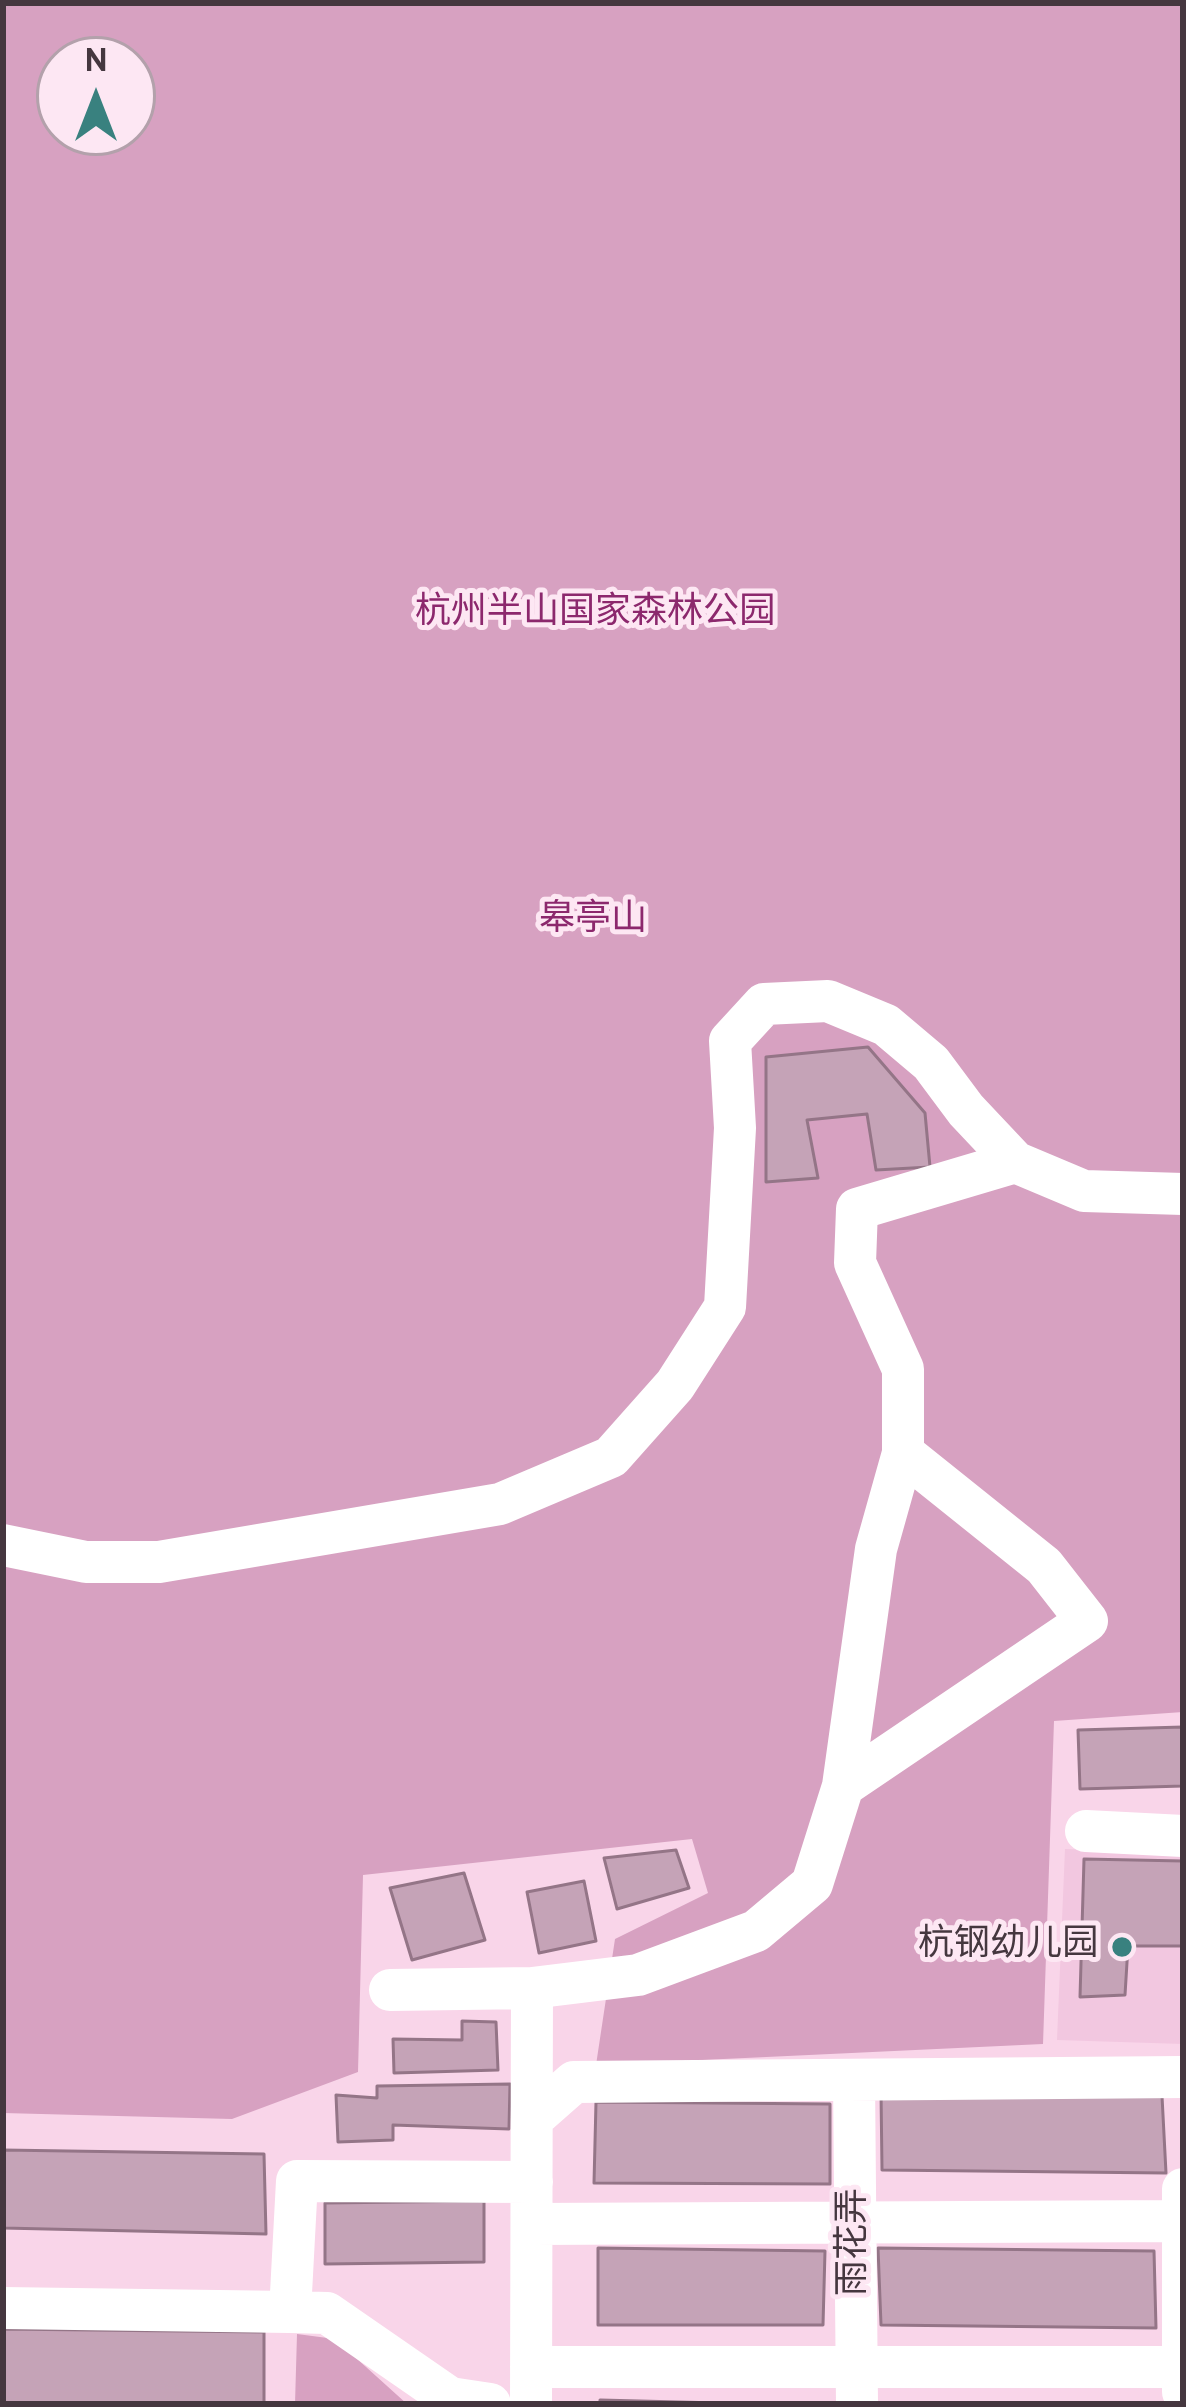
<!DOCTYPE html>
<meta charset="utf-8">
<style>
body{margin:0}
#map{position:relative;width:1186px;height:2407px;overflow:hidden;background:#f9d5e9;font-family:Overpass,sans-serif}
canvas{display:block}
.frame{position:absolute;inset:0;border:6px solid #45373f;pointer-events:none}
.north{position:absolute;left:36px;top:36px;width:120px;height:120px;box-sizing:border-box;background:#fde7f3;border:3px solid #b3a1ab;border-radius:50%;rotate:0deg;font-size:33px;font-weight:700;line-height:48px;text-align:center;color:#45373f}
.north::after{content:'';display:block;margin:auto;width:42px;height:54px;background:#39817f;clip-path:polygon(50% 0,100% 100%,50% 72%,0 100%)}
</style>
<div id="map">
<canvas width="1186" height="2407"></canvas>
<div class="frame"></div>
<div class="north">N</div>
</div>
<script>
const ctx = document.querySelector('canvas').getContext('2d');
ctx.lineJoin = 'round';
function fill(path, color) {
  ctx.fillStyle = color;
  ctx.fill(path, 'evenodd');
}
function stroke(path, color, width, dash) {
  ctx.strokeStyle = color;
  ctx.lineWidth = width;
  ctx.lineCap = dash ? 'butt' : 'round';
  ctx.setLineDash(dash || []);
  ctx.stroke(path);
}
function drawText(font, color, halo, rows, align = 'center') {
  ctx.font = font + ' Overpass,"Noto Sans SC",sans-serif';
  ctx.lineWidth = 10;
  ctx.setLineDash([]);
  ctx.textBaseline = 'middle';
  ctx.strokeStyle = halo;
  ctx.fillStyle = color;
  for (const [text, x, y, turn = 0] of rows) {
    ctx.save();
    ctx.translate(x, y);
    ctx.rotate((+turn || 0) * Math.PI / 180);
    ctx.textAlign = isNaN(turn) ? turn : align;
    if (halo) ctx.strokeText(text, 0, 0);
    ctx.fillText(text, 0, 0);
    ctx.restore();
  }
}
const built = new Path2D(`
 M1065 1849 1183 1853V2044L1057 2040Z`);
const green = new Path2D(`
 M3 3H1183V1712L1054 1721 1043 2044 596 2065 615 1939 708 1893 692 1839 363 1875 358 2072 232 2119 3 2113ZM60 60H132V132H60Z
 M297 2334 335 2339 407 2404H295Z`);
const building = new Path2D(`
 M868 1047 925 1113 930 1167 876 1170 867 1114 807 1120 818 1178 766 1182V1057Z
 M1183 1727V1786L1080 1789 1078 1730Z
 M676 1850 689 1888 617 1909 604 1858Z
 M1084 1859 1183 1861V1946H1128L1125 1995 1080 1997Z
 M464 1873 485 1940 412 1960 390 1888Z
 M584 1881 596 1941 539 1953 527 1892Z
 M462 2021 496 2022 498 2070 394 2073 393 2039 462 2040Z
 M510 2084 509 2129 393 2125V2140L338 2142 336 2095 377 2098V2086Z
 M881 2092 1162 2096 1166 2173 882 2170Z
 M596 2102 830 2104V2184L594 2183Z
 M3 2150 264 2154 266 2234 3 2228Z
 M484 2201V2262L325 2264V2203Z
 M598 2248 825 2251 823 2325H598Z
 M878 2248 1154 2251 1156 2328 881 2325Z
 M3 2329 264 2332V2404H3Z
 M600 2400 758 2404H600Z`);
const minor = new Path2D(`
 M3 1545 86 1562H159L500 1504 611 1457 675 1385 725 1307 735 1128 730 1041 764 1004 828 1001 886 1025 931 1063 966 1110 1015 1162 1084 1191 1183 1194
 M843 1786 1087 1621 1044 1566 903 1453
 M1086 1831 1183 1836
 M532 1988 638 1975 756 1931 812 1884 843 1786 876 1549 903 1453V1369L855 1263 857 1209 1015 1162
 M390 1990 532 1988 531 2404
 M854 2080 857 2404
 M532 2119 574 2082 1183 2077
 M532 2224 1182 2221
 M3 2308 290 2312 297 2181 532 2182
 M290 2312 327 2313 450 2398 490 2404
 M531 2367H1182
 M1183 2392V2189`);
const markers = [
 [1122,1947,12,"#39817f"]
];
const parkNames = [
 ["杭州半山国家森林公园",595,615],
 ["皋亭山",593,922]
];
const poiNames = [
 ["杭钢幼儿园",1098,1947]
];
const streetNames = [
 ["雨花弄",856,2242,-90]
];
fill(built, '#f2c7e0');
fill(green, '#d7a1c1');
fill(building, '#c5a3b7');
stroke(building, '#947587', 3);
stroke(minor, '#fff', 42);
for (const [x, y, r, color] of markers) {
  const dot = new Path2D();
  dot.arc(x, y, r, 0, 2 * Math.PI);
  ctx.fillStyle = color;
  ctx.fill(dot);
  stroke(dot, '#fde7f3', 4.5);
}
drawText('36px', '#8c286d', '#fde7f3', parkNames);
drawText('36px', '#45373f', '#fde7f3', poiNames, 'right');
drawText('36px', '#45373f', '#fde7f3', streetNames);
</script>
